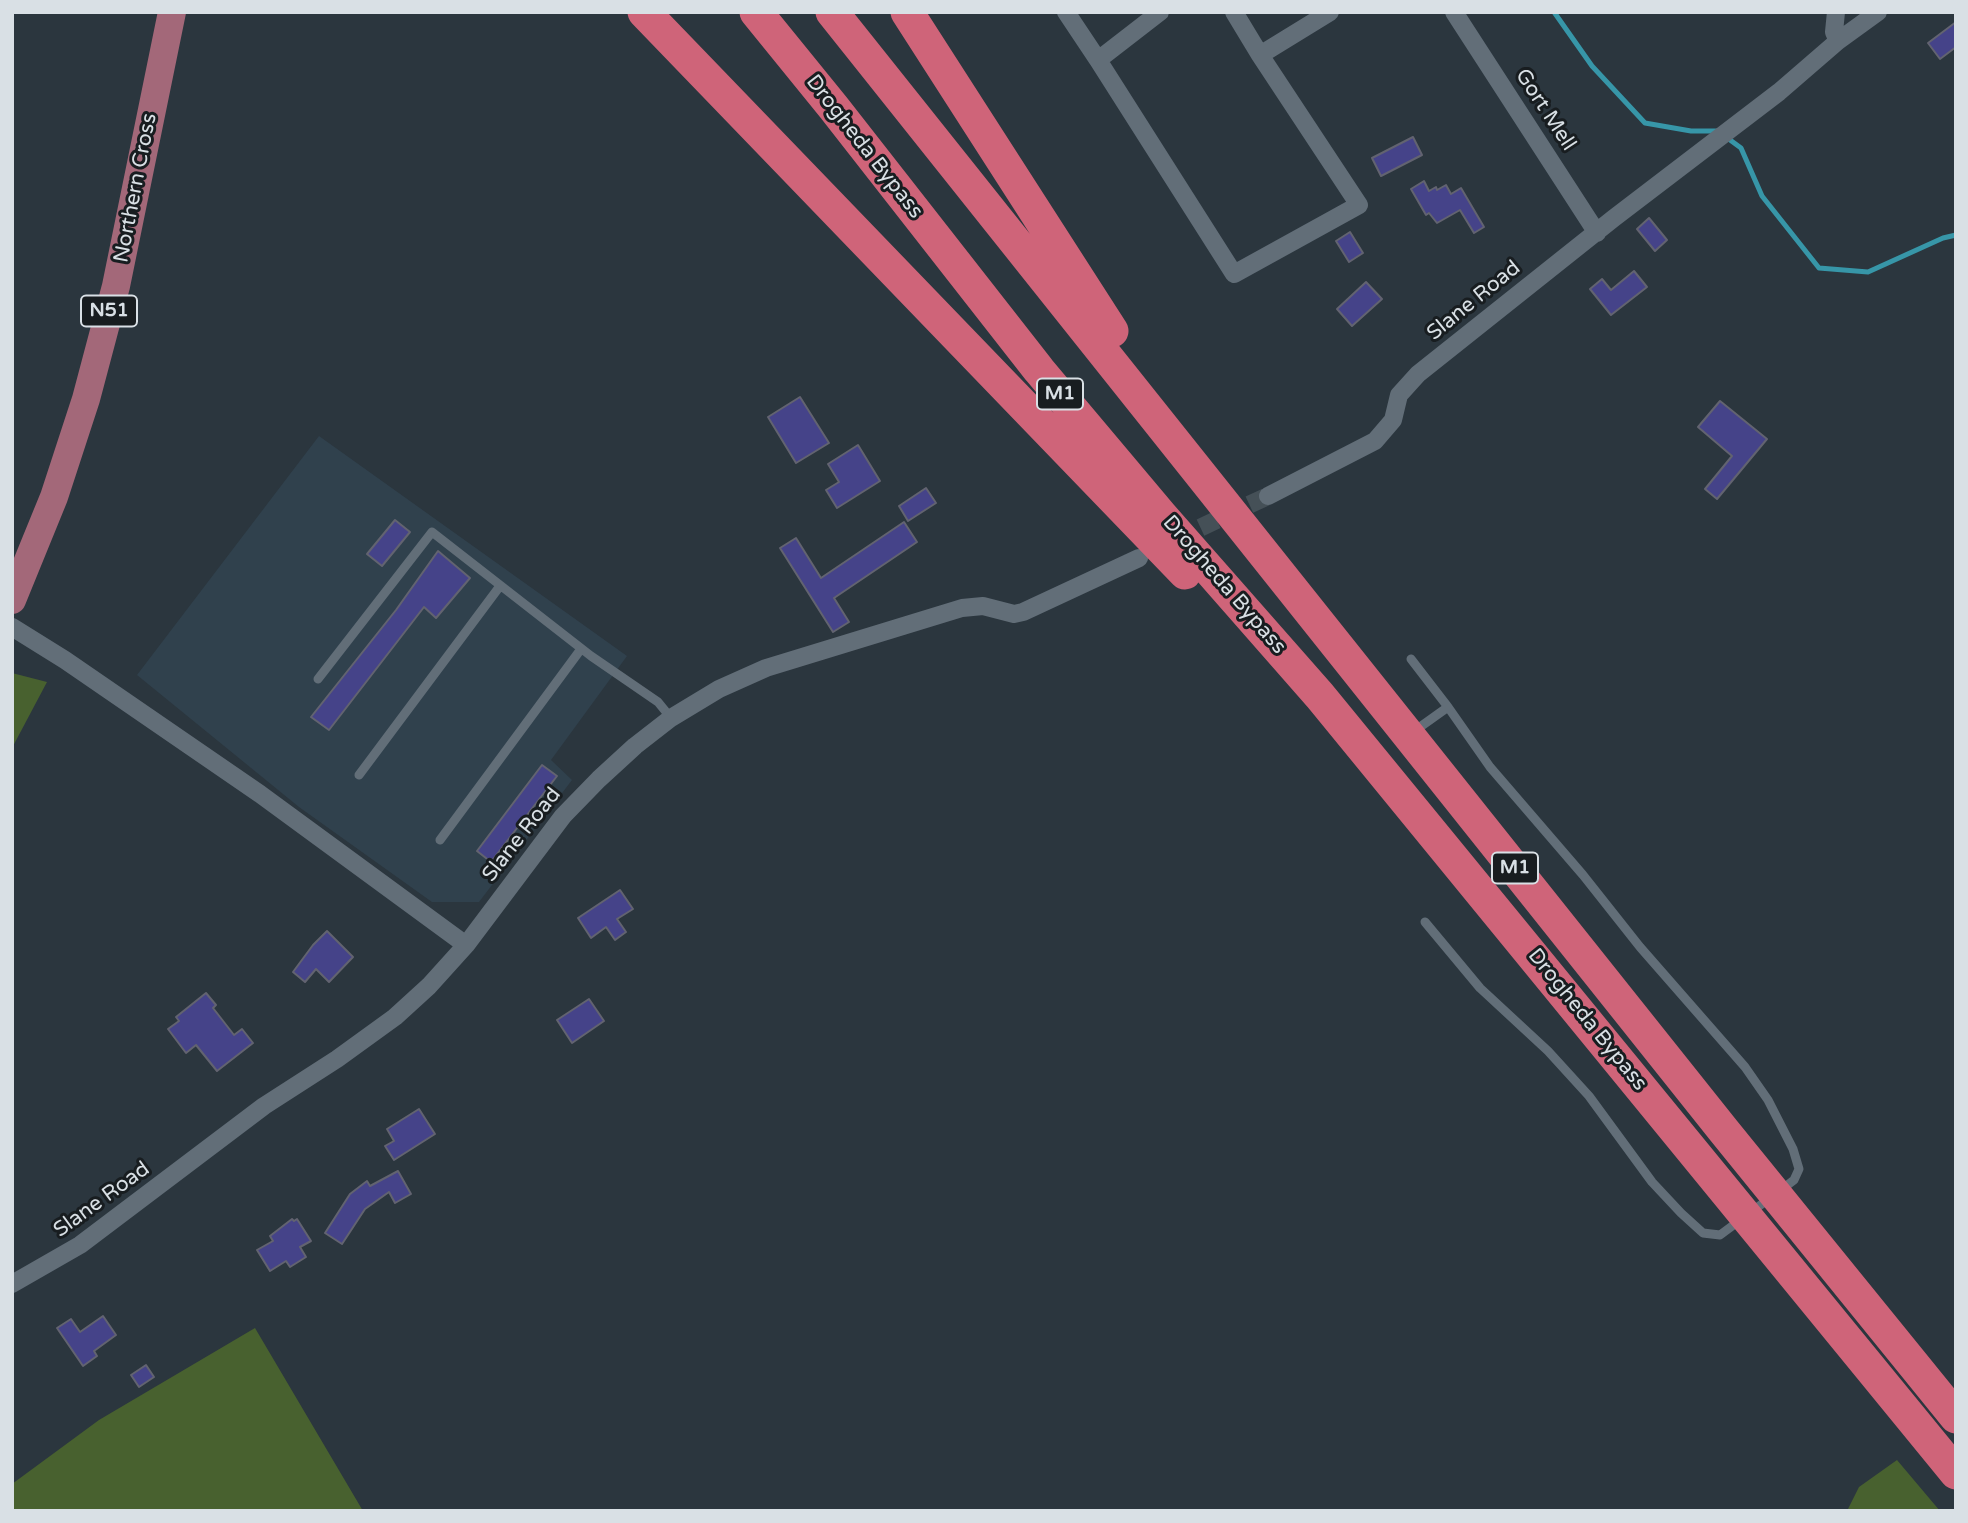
<!DOCTYPE html>
<style>
body{margin:0}
#map{position:relative;width:1968px;height:1523px;overflow:hidden;background:#2b363e;font-family:"Varela Round",sans-serif}
canvas{display:block}
.frame{position:absolute;inset:0;border:14px solid #d9e0e5;pointer-events:none}
</style>
<div id="map">
<canvas width="1968" height="1523"></canvas>
<div class="frame"></div>
</div>
<script>
const ctx = document.querySelector('canvas').getContext('2d');
ctx.lineJoin = 'round';
function fill(path, color) {
  ctx.fillStyle = color;
  ctx.fill(path, 'evenodd');
}
function stroke(path, color, width, dash) {
  ctx.strokeStyle = color;
  ctx.lineWidth = width;
  ctx.lineCap = dash ? 'butt' : 'round';
  ctx.setLineDash(dash || []);
  ctx.stroke(path);
}
function drawText(font, color, halo, rows, align = 'center') {
  ctx.font = font + ' "Varela Round",sans-serif';
  ctx.lineWidth = 6;
  ctx.setLineDash([]);
  ctx.textBaseline = 'middle';
  ctx.strokeStyle = halo;
  ctx.fillStyle = color;
  for (const [text, x, y, turn = 0] of rows) {
    ctx.save();
    ctx.translate(x, y);
    ctx.rotate((+turn || 0) * Math.PI / 180);
    ctx.textAlign = isNaN(turn) ? turn : align;
    if (halo) ctx.strokeText(text, 0, 0);
    ctx.fillText(text, 0, 0);
    ctx.restore();
  }
}
const built = new Path2D(`
 M319 436 627 656 551 760 572 780 479 902H432L299 807 137 675Z`);
const green = new Path2D(`
 M12 673 47 682 12 748Z
 M255 1328 363 1511H12V1484L99 1420Z
 M1897 1460 1940 1511H1847L1859 1487Z`);
const stream = new Path2D(`
 M1554 12 1592 66 1645 123 1691 131H1718
 M1726 137 1741 148 1762 196 1819 268 1868 272 1943 238 1956 235`);
const building = new Path2D(`
 M1956 22V47L1940 59 1928 43Z
 M1413 137 1422 155 1381 176 1372 158Z
 M1424 181 1429 191 1436 187 1437 190 1446 185 1451 194 1461 188 1484 227 1474 233 1460 210 1437 223 1429 213 1426 215 1411 189Z
 M1649 218 1667 240 1655 251 1637 229Z
 M1350 232 1363 253 1349 262 1336 241Z
 M1634 271 1647 287 1611 315 1590 289 1602 279 1611 290Z
 M1366 282 1382 299 1352 326 1337 309Z
 M800 397 829 443 796 463 768 417Z
 M1720 401 1767 439 1717 499 1705 489 1732 456 1698 427Z
 M858 445 880 481 837 508 826 490 839 482 828 464Z
 M926 488 936 503 908 521 899 506Z
 M395 520 410 532 382 566 367 554Z
 M904 522 917 542 834 598 849 622 833 632 780 548 796 538 821 578Z
 M438 551 470 578 436 618 424 607 329 730 311 717 396 610Z
 M542 765 557 776 491 862 477 851Z
 M620 890 633 909 617 919 626 932 615 940 606 927 591 938 578 918Z
 M327 931 353 957 329 982 316 969 305 982 293 972 313 945Z
 M206 993 216 1005 213 1008 234 1035 242 1029 253 1043 217 1071 196 1045 186 1053 168 1029 179 1021 176 1017Z
 M589 999 604 1021 572 1043 557 1020Z
 M419 1109 435 1134 394 1160 385 1146 394 1141 387 1129Z
 M398 1171 411 1194 395 1203 389 1192 365 1209 342 1244 325 1233 350 1194 367 1181 370 1186Z
 M292 1219 294 1221 297 1219 311 1241 300 1247 306 1257 290 1267 286 1261 270 1271 257 1250 273 1241 270 1236Z
 M103 1316 116 1335 94 1351 97 1356 83 1366 57 1328 71 1319 80 1332Z
 M146 1365 154 1377 139 1387 131 1375Z`);
const minorTunnel = new Path2D(`
 M1176 539 1268 496`);
const service = new Path2D(`
 M1411 659 1448 707
 M318 679 432 532 591 656 658 702 671 718
 M1413 732 1448 707 1490 767 1583 875 1640 947 1745 1067 1768 1100 1793 1149 1799 1169 1794 1180 1781 1190
 M359 775 500 586
 M440 840 581 649
 M1425 922 1480 988 1548 1051 1589 1096 1652 1182 1681 1213 1703 1233 1720 1235 1770 1198`);
const minor = new Path2D(`
 M1066 12 1098 60 1160 12
 M1234 12 1260 55 1330 12
 M1454 12 1597 233
 M1836 12 1834 32 1838 41
 M1098 60 1234 274 1359 205 1260 55
 M1268 496 1375 441 1393 420 1399 395 1418 374 1614 218 1779 92 1838 41 1878 12
 M12 627 65 660 260 794 466 945
 M12 1284 80 1245 264 1106 337 1059 395 1017 429 986 466 945 563 816 599 779 635 746 671 718 719 689 766 668 962 608 983 606 1014 614 1023 612 1139 558`);
const primary = new Path2D(`
 M12 600 54 497 86 399 116 286 172 12`);
const motorway = new Path2D(`
 M644 12 1185 573
 M756 12 834 108 1039 370 1161 515 1320 696 1956 1473
 M832 12 1724 1131 1956 1417
 M907 12 1112 331`);
const shields = [
 [109,311,56],
 [1060,394,46],
 [1515,868,46]
];
const shieldNames = [
 ["N51",109,311],
 ["M1",1060,394],
 ["M1",1515,868]
];
const streetNames = [
 ["Gort Mell",1545,110,57],
 ["Drogheda Bypass",864,147,52],
 ["Northern Cross",136,188,-79],
 ["Slane Road",1474,301,-39],
 ["Drogheda Bypass",1224,585,49],
 ["Slane Road",522,835,-52],
 ["Drogheda Bypass",1587,1020,51],
 ["Slane Road",102,1200,-36]
];
fill(built, '#30414d');
fill(green, '#48612f');
stroke(stream, '#3796a8', 5);
fill(building, '#454389');
stroke(building, '#626370', 2);
stroke(minorTunnel, '#455057', 18, [18, 9]);
stroke(service, '#626e78', 9);
stroke(minor, '#626e78', 18);
stroke(primary, '#a36879', 28);
stroke(motorway, '#cf6479', 33);
for (const [x, y, w] of shields) {
  const box = new Path2D();
  box.roundRect(x - w / 2, y - 15.5, w, 31, 5);
  ctx.fillStyle = '#181d20';
  ctx.fill(box);
  stroke(box, '#d9e0e5', 2);
}
drawText('bold 19px', '#d9e0e5', null, shieldNames);
drawText('21px', '#d9e0e5', '#181d20', streetNames);
</script>
